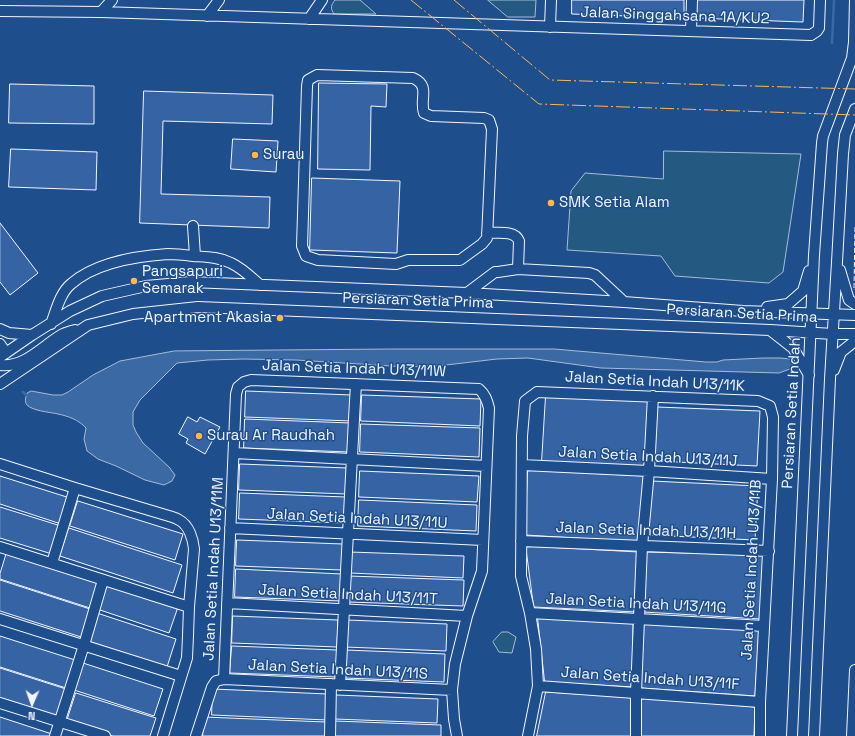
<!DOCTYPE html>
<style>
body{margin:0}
#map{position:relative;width:855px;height:736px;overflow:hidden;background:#1f4e8c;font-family:"Space Grotesk",sans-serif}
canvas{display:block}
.north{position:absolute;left:12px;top:684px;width:40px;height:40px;-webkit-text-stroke:3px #1f4e8c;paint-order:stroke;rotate:182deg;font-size:11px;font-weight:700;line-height:16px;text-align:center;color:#f2f6ff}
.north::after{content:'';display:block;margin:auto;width:14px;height:18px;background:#f2f6ff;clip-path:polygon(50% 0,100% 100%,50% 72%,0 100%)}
</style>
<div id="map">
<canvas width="855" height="736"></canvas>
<div class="north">N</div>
</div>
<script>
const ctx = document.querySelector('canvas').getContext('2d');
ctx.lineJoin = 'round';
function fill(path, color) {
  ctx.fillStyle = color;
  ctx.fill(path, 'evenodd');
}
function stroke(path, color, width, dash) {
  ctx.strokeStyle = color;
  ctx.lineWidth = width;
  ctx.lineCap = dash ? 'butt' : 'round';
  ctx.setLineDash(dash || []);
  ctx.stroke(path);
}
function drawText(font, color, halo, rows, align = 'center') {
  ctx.font = font + ' "Space Grotesk",sans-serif';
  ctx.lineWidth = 3;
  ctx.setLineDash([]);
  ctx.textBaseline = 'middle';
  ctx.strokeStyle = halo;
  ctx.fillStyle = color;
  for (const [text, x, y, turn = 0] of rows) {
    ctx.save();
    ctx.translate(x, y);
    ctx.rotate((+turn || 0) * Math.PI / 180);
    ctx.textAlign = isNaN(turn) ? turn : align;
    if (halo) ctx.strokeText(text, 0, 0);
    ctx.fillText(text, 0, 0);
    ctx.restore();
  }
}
const green = new Path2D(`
 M335 0H360L376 14H334C330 8 331 5 335 0Z
 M488 0H536L535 17H508Z
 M664 151 801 154 783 272 769 283 675 276 661 256 567 250 571 191 585 173 663 179Z
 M502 632H508L516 637 512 653 499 652 493 642Z`);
const water = new Path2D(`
 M391 349H554L706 362H717L723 360 763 358H781L790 359 794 363 790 369 779 373 601 368 528 358 497 359 446 365 407 367 296 360 243 359 208 360 177 363 140 400 133 412V425L136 432 143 443 169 467 175 475 172 481 164 485 145 480 116 466 98 459 87 451 84 439 86 428C79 420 68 416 58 414 49 412 33 411 27 405 24 401 26 397 27 393L31 391 53 395H62L68 392 93 375 120 361 174 351Z`);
const stream = new Path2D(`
 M832 43 834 0
 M23 392 26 395`);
const building = new Path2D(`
 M572 0H684V18L572 14Z
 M695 0H804L803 22 694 18Z
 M319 83 387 84 386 107 371 106 370 170 318 169Z
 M10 84 94 86V124L9 123Z
 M144 91 273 95 272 124 163 121 161 194 270 197 269 228 140 223Z
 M233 139 278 141 276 172 231 169Z
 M11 149 97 152 96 190 9 187Z
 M312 178 400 181 397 253 310 250Z
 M0 223 38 273 10 295 0 282Z
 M246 391 352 395 351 421 245 417Z
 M362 395 481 399 480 426 361 421Z
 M546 395 650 400 645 467 542 461Z
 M657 407 760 411 757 466 655 461Z
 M188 417 197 422 200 417 220 427 205 454 186 443 188 439 179 434Z
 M245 419 351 423 349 452 244 448Z
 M361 424 480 428 479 457 360 452Z
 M240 464 348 468 347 494 239 490Z
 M528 470 645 476 641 542 525 535Z
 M360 471 479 476 477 502 359 497Z
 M0 476 70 498 61 524 0 504Z
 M651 481 758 486 755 540 649 535Z
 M240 493 346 497 345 523 239 519Z
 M359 500 477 505 476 531 358 526Z
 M78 501 183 534 175 560 70 526Z
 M0 507 61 526 52 554 0 538Z
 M69 528 182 565 173 593 60 556Z
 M237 540 343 544 342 570 236 566Z
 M526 546 639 552 636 612 534 607Z
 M7 552 99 582 90 608 0 579V574Z
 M350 552 464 556 463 578 349 573Z
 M646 552 763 555 761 619 643 612Z
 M236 569 342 574 341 601 235 597Z
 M349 576 464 580 463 606 348 602Z
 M0 580 90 609 81 637 0 611Z
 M105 584 178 607 169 633 97 609Z
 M97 613 176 639 167 667 88 641Z
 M233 616 338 620 337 647 232 643Z
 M538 618 633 622V687L545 682Z
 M347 620 447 624 446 651 345 647Z
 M643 622 759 630 755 696 641 688Z
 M0 636 75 660 66 688 0 667Z
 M232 646 337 650 336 677 230 673Z
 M346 650 445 654 444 682 344 678Z
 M83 663 163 689 154 716 74 690Z
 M0 668 66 689 56 718 0 700Z
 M213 689 328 694 327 720 212 715Z
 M546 692 632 697 631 736H537Z
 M76 693 156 718 150 736H113L67 721Z
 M336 695 438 699 437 723 335 719Z
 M641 697 755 707 754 736H640Z
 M0 717 52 734V736H0Z
 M204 717 326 722V736H203Z
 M335 721 441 725V736H335Z`);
const minor = new Path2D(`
 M0 11 101 12 811 35 817 31 819 28 820 0
 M101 12 112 0
 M207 16 219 0
 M309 19 322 0
 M550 27 551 0
 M691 31 692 0
 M317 75 413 78C431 86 419 99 424 113L431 116 484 118 489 120 492 129 487 238 482 244 460 260H408L396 264 318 260 306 256 302 246 307 86 308 80Z
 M193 226 195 256
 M487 233C498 233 515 230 519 241L518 269
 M840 270 849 300 855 304
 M467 293 495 272H498L518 269 589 273 595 275 624 302
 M767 307 788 304 803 291 809 271
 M51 324C56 311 60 293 71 284 96 262 137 256 168 254 176 254 185 255 193 256 206 257 219 257 231 263 242 268 251 277 260 285
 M0 329 9 333 32 335
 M770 330 793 348 809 375
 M0 344 6 353
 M0 357 32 335 70 311 102 296 146 286 190 282 467 293 624 302 743 311 855 315
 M0 365C25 368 43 345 63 334 67 332 71 331 75 330
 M834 370 841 352 855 341
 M0 384 88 325 133 314 198 307 770 330 833 334H855
 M234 453 486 466
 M0 464 75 488 169 516C172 517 176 518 179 520 189 525 193 539 194 549L189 607 188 636 187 658 163 736
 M522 465 649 471 772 479
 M230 528 483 540
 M521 541 769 551
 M0 547 189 607
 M52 563 75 488
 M227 603 467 616
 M530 613 764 626
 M0 619 181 676
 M224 679 236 394 238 387 244 382 251 380 479 389C485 394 487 400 489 408L482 571 467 616 455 664 452 690 454 719 457 736
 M340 685C346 584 350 484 356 384
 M538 686 760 702
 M0 703 105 736
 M55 736 84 645 103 580
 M196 736 212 687 216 681 224 679 452 690
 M330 736 331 684
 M528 736 538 686 536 649 530 613 521 576 522 436 525 401 537 392 758 401 770 406 773 417 772 479 760 702V736
 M636 736V692L642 546 649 471 653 396
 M792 736 814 255 822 143 823 136 852 58 854 42 855 0
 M814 736 830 379 837 262 843 154 845 135 855 109
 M852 736 855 670`);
const fence = new Path2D(`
 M855 227 854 289 855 290`);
const power = new Path2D(`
 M411 0 539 104 855 115
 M454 0 550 80 855 89`);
const markers = [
 [255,155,4,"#ffb74d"],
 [551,203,4,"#ffb74d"],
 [134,281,4,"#ffb74d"],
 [280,318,4,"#ffb74d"],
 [199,436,4,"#ffb74d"]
];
const streetNames = [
 ["Jalan Singgahsana 1A/KU2",675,16,2],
 ["Persiaran Setia Prima",418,301,2],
 ["Persiaran Setia Prima",742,314,3],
 ["Jalan Setia Indah U13/11W",354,369,2],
 ["Jalan Setia Indah U13/11K",655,382,3],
 ["Persiaran Setia Indah",792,413,-87],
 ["Jalan Setia Indah U13/11J",648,457,3],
 ["Jalan Setia Indah U13/11U",357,519,3],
 ["Jalan Setia Indah U13/11H",646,531,2],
 ["Jalan Setia Indah U13/11M",214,569,-87],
 ["Jalan Setia Indah U13/11B",752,570,-87],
 ["Jalan Setia Indah U13/11T",348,595,3],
 ["Jalan Setia Indah U13/11G",636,604,3],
 ["Jalan Setia Indah U13/11S",338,670,3],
 ["Jalan Setia Indah U13/11F",650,679,4]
];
const poiNames = [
 ["Surau",263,155],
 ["SMK Setia Alam",559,203],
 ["Pangsapuri",142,272],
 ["Semarak",142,289],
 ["Apartment Akasia",272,318,"right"],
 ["Surau Ar Raudhah",207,436]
];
fill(green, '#245a82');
stroke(green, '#a8bbd7', 1);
fill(water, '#3b69a3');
stroke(water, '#a8bbd7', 1);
stroke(stream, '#3b69a3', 2.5);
fill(building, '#3563a3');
stroke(building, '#f2f6ff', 1);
stroke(minor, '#f2f6ff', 12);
stroke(minor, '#1f4e8c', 10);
stroke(fence, '#f2f6ff', 1, [5, 2]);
stroke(power, '#ffb74d', 1, [14, 3, 2, 3]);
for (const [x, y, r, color] of markers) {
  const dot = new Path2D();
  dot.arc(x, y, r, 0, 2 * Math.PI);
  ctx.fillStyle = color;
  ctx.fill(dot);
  stroke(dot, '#1f4e8c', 1.5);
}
drawText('15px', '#f2f6ff', '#1f4e8c', streetNames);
drawText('15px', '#f2f6ff', '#1f4e8c', poiNames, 'left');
</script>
